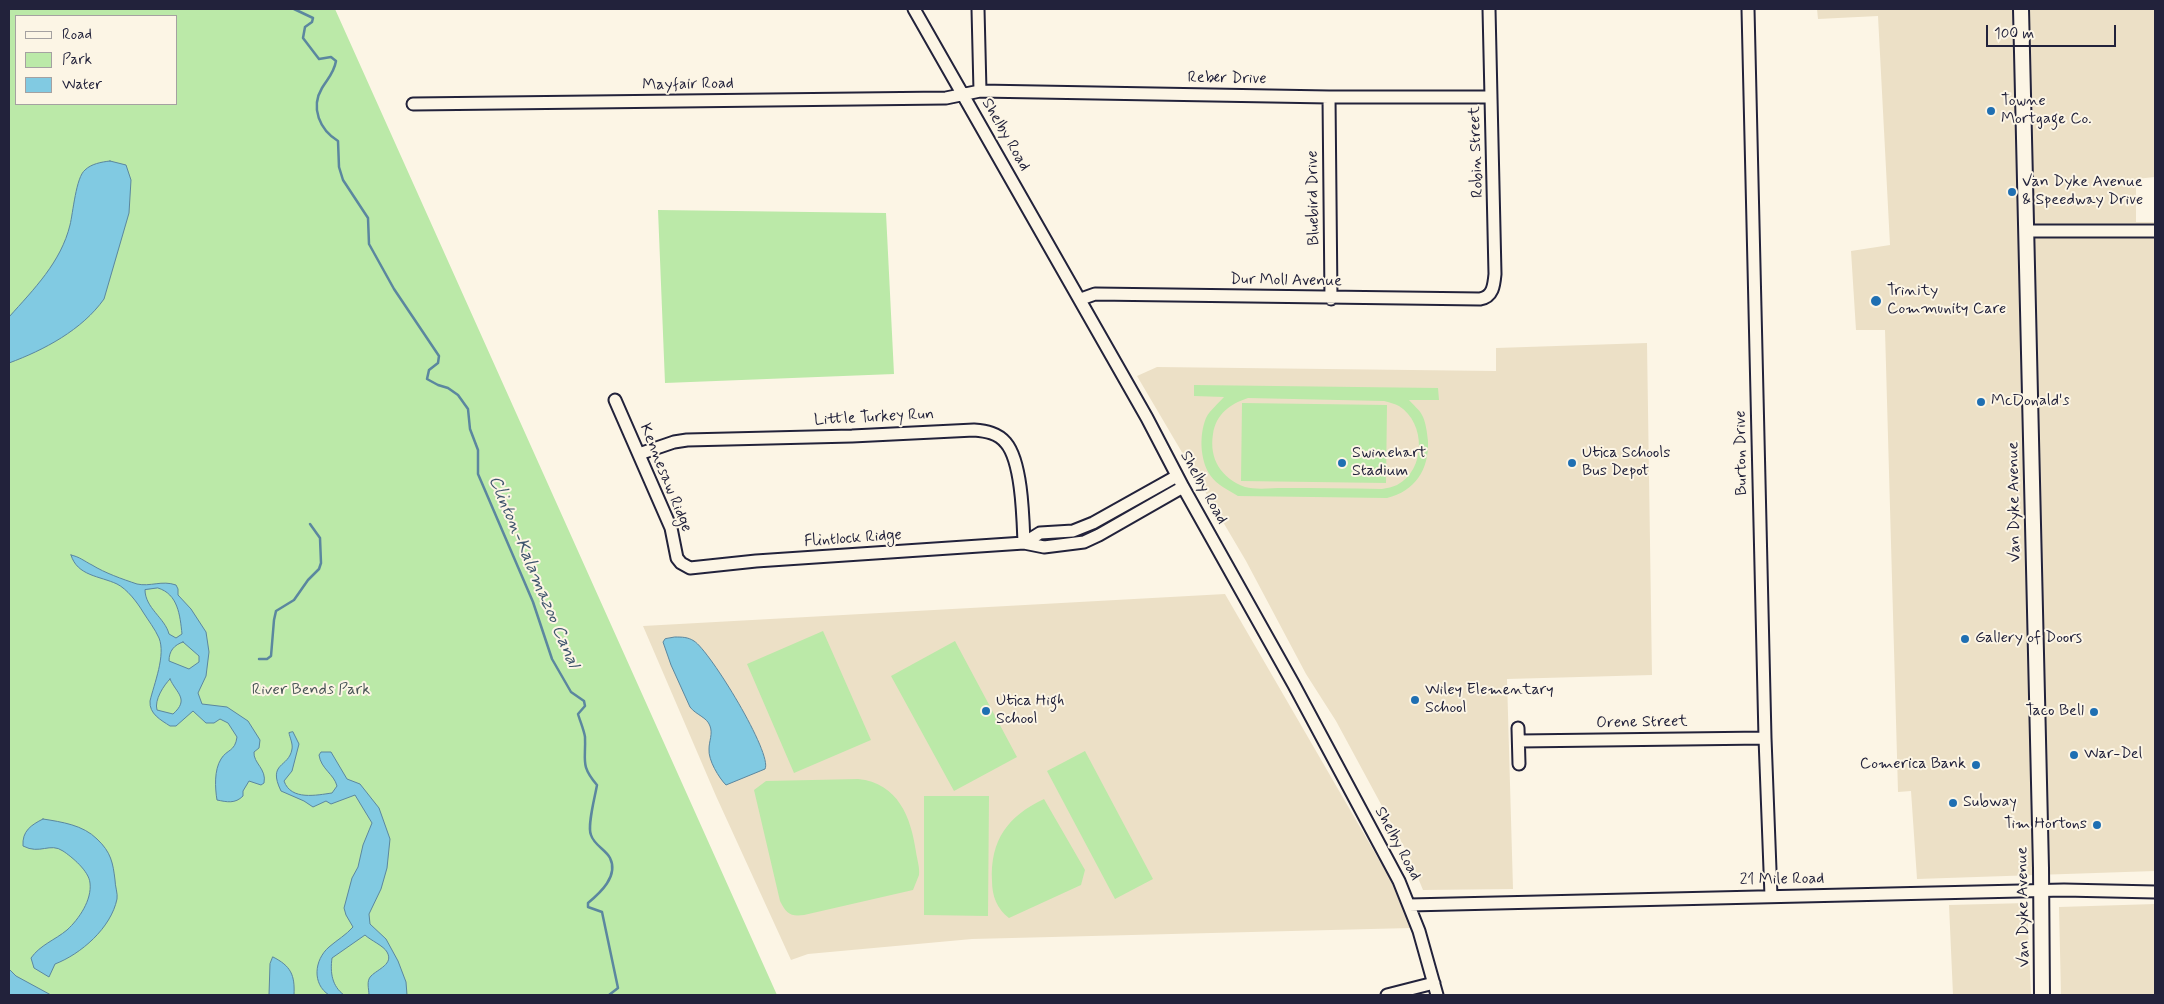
<!DOCTYPE html>
<style>
body{margin:0}
#map{position:relative;width:2164px;height:1004px;overflow:hidden;background:#fcf5e5;font-family:Mynerve,sans-serif}
canvas{display:block}
.frame{position:absolute;inset:0;border:10px solid #22223b;pointer-events:none}
.legend{position:absolute;left:15px;top:15px;width:162px;height:90px;box-sizing:border-box;background:#fcf5e5;border:1px solid #a5a1a1;margin:0;padding:6px 9px;list-style:none;font-size:15px;color:#22223b}
.legend li{display:flex;align-items:center;gap:10px;height:25px}
.legend b{width:25px;border:1px solid #a5a1a1}
.scale{position:absolute;left:1986px;top:25px;width:130px;height:22px;box-sizing:border-box;border:2px solid #22223b;border-top:0;padding-left:6px;font-size:15px;line-height:18px;white-space:nowrap;color:#22223b;-webkit-text-stroke:4px #fcf5e5;paint-order:stroke}
</style>
<div id="map">
<canvas width="2164" height="1004"></canvas>
<div class="frame"></div>
<ul class="legend">
<li><b style="height:6px;background:#fcf5e5"></b>Road</li>
<li><b style="height:14px;background:#bbe9a8"></b>Park</li>
<li><b style="height:14px;background:#81cae2"></b>Water</li>
</ul>
<div class="scale">100 m</div>
</div>
<script>
const ctx = document.querySelector('canvas').getContext('2d');
ctx.lineJoin = 'round';
function fill(path, color) {
  ctx.fillStyle = color;
  ctx.fill(path, 'evenodd');
}
function stroke(path, color, width, dash) {
  ctx.strokeStyle = color;
  ctx.lineWidth = width;
  ctx.lineCap = dash ? 'butt' : 'round';
  ctx.setLineDash(dash || []);
  ctx.stroke(path);
}
function drawText(font, color, halo, rows, align = 'center') {
  ctx.font = font + ' Mynerve,sans-serif';
  ctx.lineWidth = 4;
  ctx.setLineDash([]);
  ctx.textBaseline = 'middle';
  ctx.strokeStyle = halo;
  ctx.fillStyle = color;
  for (const [text, x, y, turn = 0] of rows) {
    ctx.save();
    ctx.translate(x, y);
    ctx.rotate((+turn || 0) * Math.PI / 180);
    ctx.textAlign = isNaN(turn) ? turn : align;
    if (halo) ctx.strokeText(text, 0, 0);
    ctx.fillText(text, 0, 0);
    ctx.restore();
  }
}
const built = new Path2D(`
 M1817 9H2155V177L2136 179V222H2155V871L1917 879 1911 791 1898 792 1885 330H1856L1851 251 1890 245 1878 16 1818 19Z
 M1647 343 1652 675 1507 679 1513 889 1423 890 1409 856 1336 721 1306 674 1246 561 1137 376 1157 367 1496 371V348Z
 M1225 594 1389 877 1411 928 972 939 808 954 791 960 716 796 643 626Z
 M2027 903 2031 995H1953L1949 905Z
 M2155 904V995H2061L2059 907Z`);
const green = new Path2D(`
 M9 9H335L777 995H9ZM16 16H176V104H16Z
 M658 210 886 213 894 374 665 383Z
 M1194 385 1438 388 1439 400H1409C1413 405 1419 409 1422 415 1426 422 1427 433 1428 441 1429 470 1415 491 1387 498L1238 496C1228 490 1217 485 1210 475 1200 460 1199 435 1206 418 1210 410 1218 404 1224 397L1194 396ZM1248 398 1384 401C1389 402 1395 404 1399 406 1426 423 1426 470 1397 485 1393 487 1387 488 1382 489 1349 488 1316 488 1283 488 1272 488 1256 490 1245 487 1221 478 1209 459 1213 434 1216 414 1230 404 1248 398Z
 M1242 403 1387 405 1386 483 1241 481Z
 M823 631 871 740 794 773 747 664Z
 M955 641 1017 757 954 791 891 676Z
 M1085 751 1153 879 1115 899 1047 771Z
 M858 779C898 783 911 817 916 852 917 859 920 868 919 875 917 880 915 885 913 890L804 915C790 917 786 913 780 901L754 790 766 781Z
 M924 796H989L988 916 924 915Z
 M1044 799 1085 870 1081 885 1009 918C997 909 992 896 992 881 990 840 1008 816 1044 799Z`);
const water = new Path2D(`
 M110 161 126 165 131 180 129 213 104 299C82 330 44 350 9 363V317C34 289 61 262 70 225 73 213 76 177 85 170 91 164 101 162 110 161Z
 M71 555C80 557 84 561 92 565 105 573 122 579 137 584 150 587 162 580 176 585L178 589V595L191 609 206 632 209 652 206 676 198 693 202 704 227 707 248 721 260 740 259 748 254 752C253 763 267 769 264 783L261 785 249 781 243 791V796C235 804 227 802 217 800 215 788 214 770 221 759 227 749 235 752 237 737L228 723 220 719 214 723H206L193 711 176 726H170C161 720 149 714 150 701 154 684 166 655 159 638 155 629 148 620 143 612 137 602 127 589 117 584 100 576 77 576 71 555ZM158 588C178 594 180 615 182 634L176 638 169 634C165 618 145 608 145 590ZM183 642 199 656V662L189 669 169 661C169 651 174 645 183 642ZM170 679C176 693 190 699 173 714L157 710C154 700 164 685 170 679Z
 M675 637C682 637 688 637 694 641 710 651 773 754 765 769L726 785C719 778 708 760 709 749 709 741 713 734 710 726 707 717 696 715 690 707L671 665 663 642 665 639Z
 M293 732 299 744 292 771 284 781C291 801 317 795 332 793L337 786C334 774 321 769 319 755L321 752H331L347 779 360 784 379 808 390 839 387 868 381 889 369 914 370 924 386 939 398 961 406 982 407 995H369C369 989 366 981 371 976 378 969 394 964 387 952 384 946 370 940 365 935L332 958C330 973 332 986 344 995H329C312 984 314 960 329 947 337 940 346 935 353 927L346 915 344 908 352 878 358 867 363 845 372 823 355 795 331 804 326 801 313 807 304 801 281 791C267 762 289 768 292 749 293 744 290 738 289 733Z
 M43 819C62 822 83 825 97 839 111 852 113 863 115 880 115 886 118 894 117 899 111 928 81 954 55 964L49 977 34 968 31 958C40 945 55 940 67 930 79 919 92 900 90 883 89 871 72 857 63 851 50 842 40 855 23 846 22 831 31 825 43 819Z
 M273 957C291 966 295 975 294 995H269L270 964Z
 M9 969 16 976 51 995H9Z`);
const stream = new Path2D(`
 M294 9 313 18 312 22 305 27 303 38 319 59 331 57 336 61C334 73 328 78 322 88 310 108 320 130 338 141L339 167 343 180 368 218 369 244 394 289 439 356 438 363 429 370 427 379 438 385 448 388 458 395 468 409 470 429 478 450V474L533 602 552 659 571 692 584 701 585 706 578 714C580 721 584 730 585 737 586 761 580 765 597 785 595 797 587 826 591 835 594 845 606 850 610 858 619 876 600 893 588 903V907L602 912 618 988 609 995
 M259 659H267L271 656 274 620 276 611 294 600 308 580 319 569 321 563 320 538 310 524`);
const minor = new Path2D(`
 M914 9 1147 418 1183 487 1294 685 1399 881 1419 931 1437 995
 M978 9 980 91
 M1748 9 1765 738 1771 896
 M1329 97 1331 299
 M413 104 946 98 980 91 1329 97H1491
 M2026 231H2155
 M1081 299 1095 294 1480 299C1493 297 1494 285 1495 274L1489 9
 M615 400 671 528 677 558 681 563 690 568 756 561 1024 543 1044 547 1084 542 1099 535 1183 487
 M639 454 674 442 687 440 852 436 974 430C986 431 998 433 1006 443 1022 462 1023 518 1024 543
 M1024 543 1040 533 1073 531 1093 523 1177 476
 M1518 728 1519 764
 M1519 741 1765 738
 M1409 905 2064 890 2155 892
 M1387 995 1434 983`);
const major = new Path2D(`
 M2021 9 2041 868 2042 995`);
const markers = [
 [1991,111,5,"#1f6fb2"],
 [2012,192,5,"#1f6fb2"],
 [1876,301,6,"#1f6fb2"],
 [1981,402,5,"#1f6fb2"],
 [1342,463,5,"#1f6fb2"],
 [1572,463,5,"#1f6fb2"],
 [1965,639,5,"#1f6fb2"],
 [1415,700,5,"#1f6fb2"],
 [986,711,5,"#1f6fb2"],
 [2094,712,5,"#1f6fb2"],
 [2074,755,5,"#1f6fb2"],
 [1976,765,5,"#1f6fb2"],
 [1953,803,5,"#1f6fb2"],
 [2097,825,5,"#1f6fb2"]
];
const streetNames = [
 ["Reber Drive",1227,79,1],
 ["Mayfair Road",688,85,-1],
 ["Shelby Road",1005,135,60],
 ["Robin Street",1477,152,-92],
 ["Bluebird Drive",1314,198,-91],
 ["Dur Moll Avenue",1286,281,1],
 ["Little Turkey Run",874,418,-3],
 ["Burton Drive",1742,453,-91],
 ["Kennesaw Ridge",665,478,68],
 ["Shelby Road",1203,488,61],
 ["Van Dyke Avenue",2015,502,-91],
 ["Flintlock Ridge",853,539,-4],
 ["Orene Street",1642,723,-1],
 ["Shelby Road",1397,844,62],
 ["21 Mile Road",1782,880,-1],
 ["Van Dyke Avenue",2024,907,-91]
];
const poiNames = [
 ["Towne",2001,102],
 ["Mortgage Co.",2001,120],
 ["Van Dyke Avenue",2022,183],
 ["& Speedway Drive",2022,201],
 ["Trinity",1887,292],
 ["Community Care",1887,310],
 ["McDonald's",1991,402],
 ["Swinehart",1352,454],
 ["Stadium",1352,472],
 ["Utica Schools",1582,454],
 ["Bus Depot",1582,472],
 ["Gallery of Doors",1975,639],
 ["Wiley Elementary",1425,691],
 ["School",1425,709],
 ["Utica High",996,702],
 ["School",996,720],
 ["Taco Bell",2084,712,"right"],
 ["War-Del",2084,755],
 ["Comerica Bank",1966,765,"right"],
 ["Subway",1963,803],
 ["Tim Hortons",2087,825,"right"]
];
const parkNames = [
 ["River Bends Park",311,691]
];
const waterNames = [
 ["Clinton-Kalamazoo Canal",533,572,67]
];
fill(built, '#ece0c6');
fill(green, '#bbe9a8');
fill(water, '#81cae2');
stroke(water, '#5b879f', 1);
stroke(stream, '#5b879f', 2.5);
stroke(minor, '#22223b', 15);
stroke(major, '#22223b', 18);
stroke(minor, '#fcf5e5', 11);
stroke(major, '#fcf5e5', 14);
for (const [x, y, r, color] of markers) {
  const dot = new Path2D();
  dot.arc(x, y, r, 0, 2 * Math.PI);
  ctx.fillStyle = color;
  ctx.fill(dot);
  stroke(dot, '#fcf5e5', 2);
}
drawText('16px', '#22223b', '#fcf5e5', streetNames);
drawText('16px', '#22223b', '#fcf5e5', poiNames, 'left');
drawText('16px', '#485456', '#fcf5e5', parkNames);
drawText('italic 18px', '#3e546d', '#fcf5e5', waterNames);
</script>
